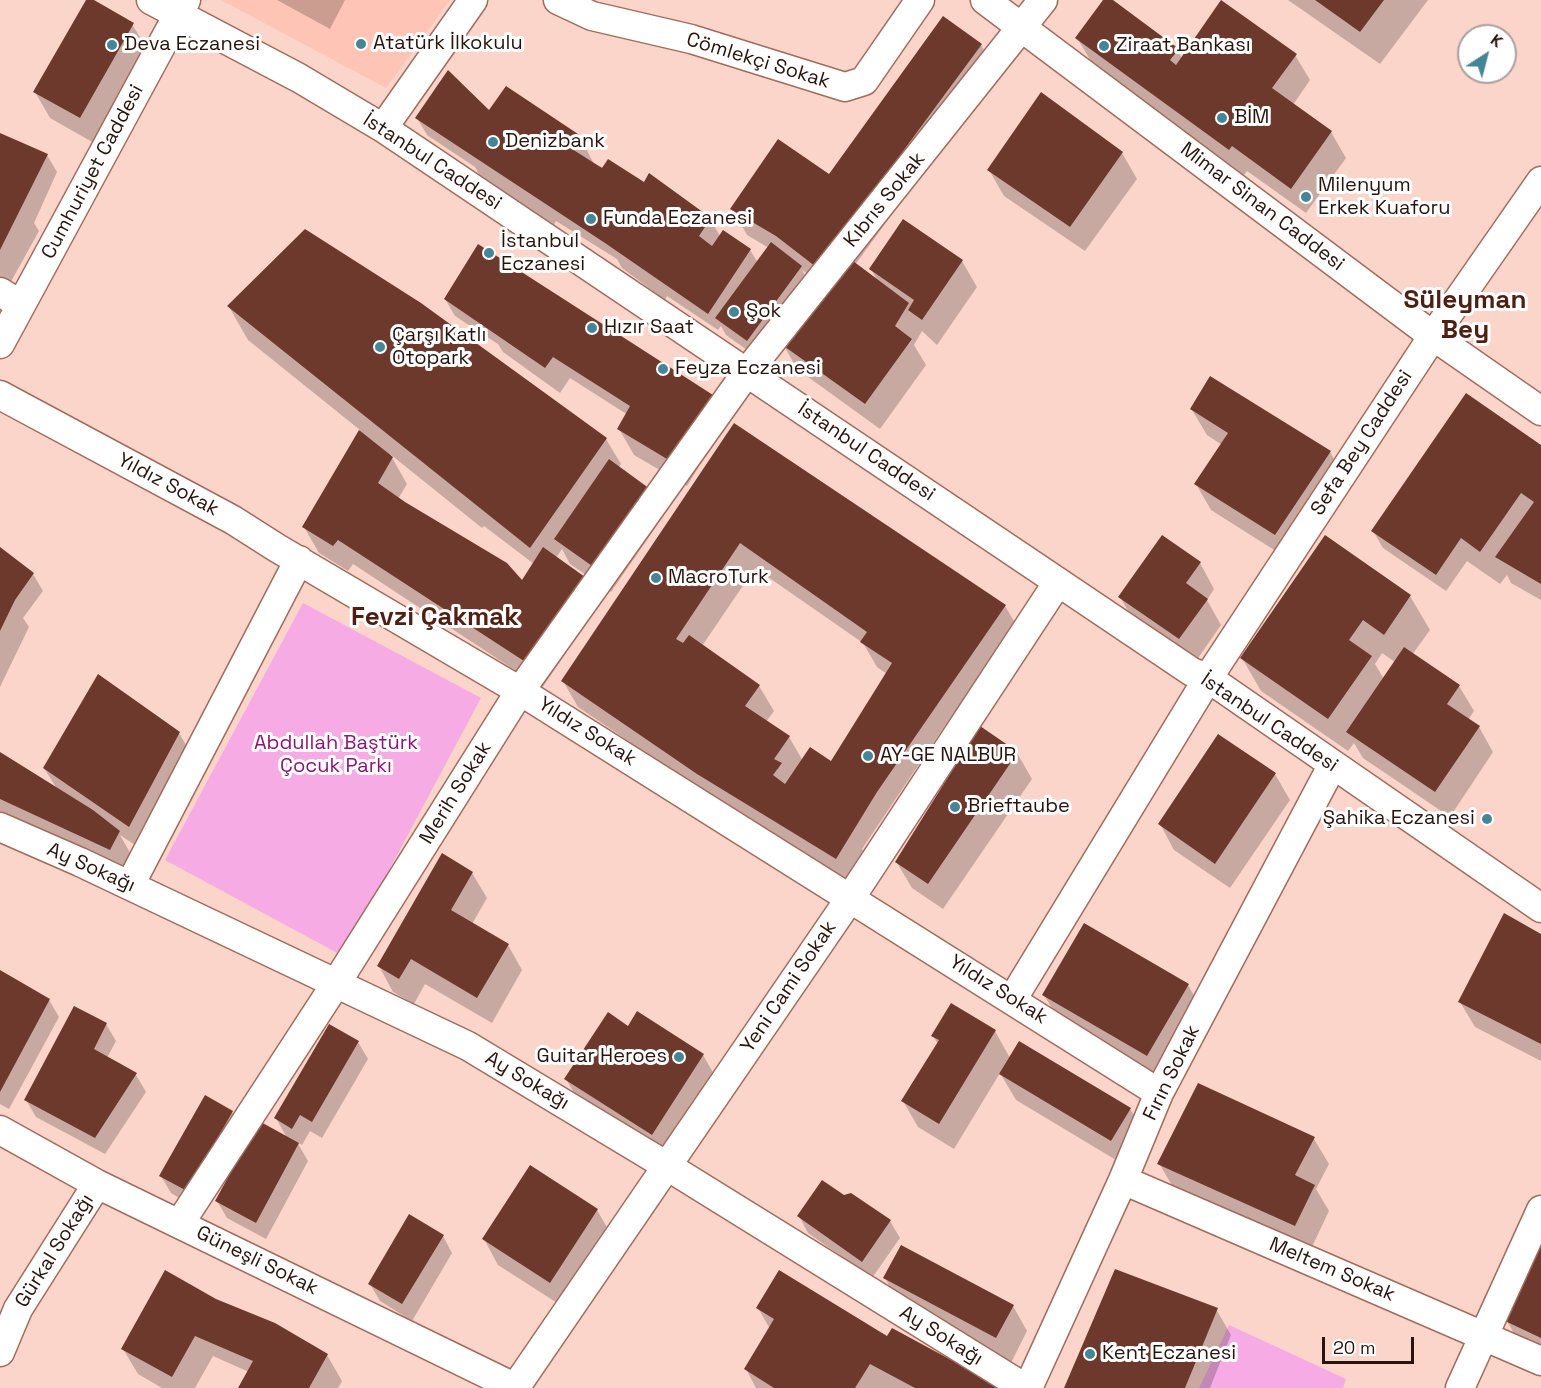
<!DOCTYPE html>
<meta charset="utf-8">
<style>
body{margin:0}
#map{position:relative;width:1541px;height:1388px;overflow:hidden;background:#fbd4ca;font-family:"Space Grotesk",sans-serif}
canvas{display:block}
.north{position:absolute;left:1457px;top:24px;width:60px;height:60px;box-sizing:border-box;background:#fff;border:2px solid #a9a19e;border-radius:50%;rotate:36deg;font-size:16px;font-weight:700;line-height:24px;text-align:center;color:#29130d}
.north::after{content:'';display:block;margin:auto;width:21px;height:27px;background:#448697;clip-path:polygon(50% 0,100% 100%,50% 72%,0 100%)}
.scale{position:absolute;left:1322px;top:1337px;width:92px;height:27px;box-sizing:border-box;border:3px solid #29130d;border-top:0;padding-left:8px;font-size:18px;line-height:21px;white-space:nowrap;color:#29130d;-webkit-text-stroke:4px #fff;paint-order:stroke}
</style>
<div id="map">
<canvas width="1541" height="1388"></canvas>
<div class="north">K</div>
<div class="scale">20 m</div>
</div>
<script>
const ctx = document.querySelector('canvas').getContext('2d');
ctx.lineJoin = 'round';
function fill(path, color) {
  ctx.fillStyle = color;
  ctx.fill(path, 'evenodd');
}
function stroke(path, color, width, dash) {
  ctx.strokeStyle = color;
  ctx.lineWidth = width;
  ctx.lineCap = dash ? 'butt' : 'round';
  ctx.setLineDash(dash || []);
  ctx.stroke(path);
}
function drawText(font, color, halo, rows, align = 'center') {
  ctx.font = font + ' "Space Grotesk",sans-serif';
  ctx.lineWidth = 6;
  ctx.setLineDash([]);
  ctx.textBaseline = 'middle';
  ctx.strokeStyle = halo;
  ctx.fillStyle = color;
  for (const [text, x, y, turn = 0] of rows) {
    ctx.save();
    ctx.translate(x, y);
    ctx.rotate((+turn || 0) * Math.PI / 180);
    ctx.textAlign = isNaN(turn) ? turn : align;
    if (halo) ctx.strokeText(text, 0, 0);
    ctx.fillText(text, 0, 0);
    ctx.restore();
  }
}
const built = new Path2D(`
 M221 0H450L386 88Z`);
const green = new Path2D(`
 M303 603 481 698 343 956 165 860Z
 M1229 1325 1346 1379 1343 1388H1199Z`);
const shadow = new Path2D(`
 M87 0 132 24 147 49 94 143 50 118 35 92Z
 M277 0H345L330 29Z
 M1105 0H1110L1177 50 1182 58 1295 55 1310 80 1293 105 1331 132 1346 158 1306 213 1247 171 1244 175 1092 63 1077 38Z
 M1288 0H1428L1380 64Z
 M943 18 981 45 996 71 855 265 878 282 871 269 903 221 962 261 977 287 937 345 922 331 914 345 926 365 880 429 797 369 783 344 824 286 802 270 810 284 757 357 726 335 721 326 718 330 667 296 665 300 622 268 617 259 556 221 554 225 480 176 475 167 427 135 417 118 488 111 580 137 594 164 644 184 710 219 720 236 750 250 758 263 769 248 747 235 732 209 829 176Z
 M0 134 47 155 57 172 34 223 39 231 8 287 0 283Z
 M1122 153 1137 179 1085 251 1004 196 989 170Z
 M445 299 726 422 687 486 634 455 619 429 628 415 570 378 560 393 503 352 498 344 455 316Z
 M229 307 606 439 621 464 618 468 649 490 664 515 611 592 570 564 562 549 556 558 599 604 542 688 353 564 348 571 319 553 304 527 360 430 248 340ZM390 454 482 528 484 526 534 564 522 582 398 499 407 484Z
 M1192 410 1330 452 1345 477 1290 560 1211 510 1196 484 1222 445 1207 435Z
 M734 425 1005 606 1020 631 957 723 950 718 862 849 867 858 851 883 714 799 578 707 563 681ZM755 568 863 643 877 667 887 674 831 763 803 761 789 737 766 722 774 711 759 686 702 646Z
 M1541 447V600L1511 583 1507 575 1500 584 1467 561 1446 591 1383 548 1373 531Z
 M0 549 33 574 43 591 23 618 29 627 0 687Z
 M1200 563 1214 589 1207 600 1221 625 1194 664 1135 623 1120 597Z
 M1410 596 1430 630 1412 655 1459 686 1474 711 1468 720 1479 727 1493 752 1450 817 1363 758 1354 743 1348 751 1261 691 1242 658ZM1382 653 1395 662 1384 679 1375 664Z
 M179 733 194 759 144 851 120 835 133 858 125 875 0 816V754L57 789 44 768Z
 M1017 753 1032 779 943 909 912 888 897 863Z
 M1275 774 1290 800 1230 888 1174 850 1160 824Z
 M472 873 487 898 472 924 508 945 522 970 492 1023 425 984 414 1004 393 992 379 966Z
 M1541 936V1061L1475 1027 1460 1002Z
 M0 972 49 1000 59 1017 9 1109 0 1104Z
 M1188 985 1203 1011 1162 1080 1059 1020 1044 995Z
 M74 1008 106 1024 116 1041 107 1058 136 1075 146 1092 105 1154 36 1117 26 1100Z
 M629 1028 703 1055 718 1081 667 1160 581 1105 566 1079Z
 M995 1031 1010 1058 1130 1109 1145 1134 1126 1166 1016 1100 1000 1073 954 1149 918 1127 903 1101 938 1044 933 1036Z
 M358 1042 368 1059 322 1138 310 1131 302 1145 297 1142 308 1161 266 1239 227 1218 217 1201 287 1138 276 1118Z
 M1199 1085 1314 1139 1329 1164 1316 1189 1329 1211 1310 1251 1174 1189 1159 1163Z
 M232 1112 242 1129 196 1208 171 1193 161 1176Z
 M851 1194 890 1221 900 1238 872 1278 808 1233 799 1216Z
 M597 1210 612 1236 565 1308 498 1265 484 1239Z
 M443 1236 452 1253 412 1321 380 1301 370 1284Z
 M1541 1246V1362L1526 1355 1507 1321Z
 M885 1278 1013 1306 1027 1331 1011 1363 899 1304Z
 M217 1301 327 1355 342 1381 338 1388H240L249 1372 213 1356 195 1388H162L138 1374 123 1349Z
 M758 1308 888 1338 999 1388H756L746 1369 770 1329Z
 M1216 1309 1231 1335 1210 1388H1066Z`);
const building = new Path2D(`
 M86 0H94L134 23 80 118 33 92Z
 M1103 0H1113L1179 49 1170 60 1176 65 1221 0 1297 54 1272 88 1332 131 1291 189 1232 146 1229 150 1075 38Z
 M1315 0H1384L1360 32Z
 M943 16 982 44 867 200 820 270 776 236 730 209 778 139 829 174Z
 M448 70 489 110 506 86 581 136 572 149 602 168 608 159 644 182 649 173 711 218 699 236 712 246 723 230 751 249 708 314 605 243 415 118Z
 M1041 92 1123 152 1070 227 987 170Z
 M0 133 48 154 0 250Z
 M903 219 963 260 922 320 908 310 914 300 869 269Z
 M305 229 421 303 607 438 530 548 227 306Z
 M771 242 802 266 747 341 715 318Z
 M478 244 713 395 672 462 617 429 630 406 553 357 545 368 444 299Z
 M845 255 909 303 895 326 912 339 865 404 781 344Z
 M1210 376 1331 451 1275 535 1194 484 1228 433 1190 409Z
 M1466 393 1541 445V584L1495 557 1534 502 1521 493 1480 552 1461 538 1436 575 1371 531Z
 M734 423 1006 605 877 792 836 859 697 774 561 681ZM740 543 867 632 860 642 892 663 831 761 810 747 785 784 773 775 782 763 774 759 790 736 745 706 760 685 689 635 683 643 676 639Z
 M359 430 393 457 378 483 405 502 507 563 522 580 543 547 585 577 527 663 338 540 333 546 302 527Z
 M609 459 650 489 595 568 554 539Z
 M1162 535 1201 562 1186 583 1208 599 1179 639 1118 597Z
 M1325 535 1411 595 1384 635 1363 620 1349 640 1372 656 1328 719 1240 658Z
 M0 547 34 573 15 600 0 631Z
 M1404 647 1460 685 1447 704 1480 726 1435 792 1346 732Z
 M98 674 180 732 129 827 43 768Z
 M980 726 1018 752 928 884 895 862Z
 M1218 734 1276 773 1215 864 1158 824Z
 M0 752 93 810 120 831 110 850 0 799Z
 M442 853 473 872 451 910 509 944 477 998 411 959 399 979 377 966Z
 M1504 913 1541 934V1044L1458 1002Z
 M1084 923 1189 984 1147 1056 1042 995Z
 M0 970 50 999 0 1092Z
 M951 1003 996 1030 939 1124 901 1101 939 1040 931 1036Z
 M74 1006 107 1023 94 1049 137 1073 95 1138 24 1100Z
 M637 1011 704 1054 652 1135 564 1079 608 1012 628 1026Z
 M329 1024 359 1041 312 1122 300 1115 292 1129 274 1118Z
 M1019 1041 1131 1108 1111 1141 999 1074Z
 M1198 1083 1315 1137 1295 1175 1315 1185 1295 1226 1157 1164Z
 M205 1095 233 1111 187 1191 159 1176Z
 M259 1121 299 1143 256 1223 215 1201Z
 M530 1165 598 1209 550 1283 482 1239Z
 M822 1180 844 1195 851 1193 891 1220 862 1262 797 1216Z
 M409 1214 444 1235 402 1304 368 1284Z
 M1541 1242V1338L1505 1321Z
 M901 1245 1014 1305 996 1338 883 1278Z
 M1115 1269 1218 1308 1185 1388H1064Z
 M165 1270 216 1299 275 1323 328 1354 309 1388H238L253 1361 195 1336 172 1377 121 1349Z
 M779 1270 887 1336 892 1328 1003 1388H915L870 1364 855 1388H774L744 1369 774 1319 756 1308Z`);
const street = new Path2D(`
 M151 0 299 78 383 128 1192 672 1208 678 1541 908
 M558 0 592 16 691 39 845 87 864 81 920 0
 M985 0 1433 336 1541 411
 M383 128 473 0
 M0 292 21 305
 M0 344 186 0
 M0 395 233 520 277 548 520 691 1159 1093
 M0 827 80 862 468 1046 667 1166 1025 1388
 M130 885 299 560
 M1012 1000 1208 678 1433 336 1541 181
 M0 1130 97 1184 516 1388
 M1123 1180 1541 1361
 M180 1223 337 982 520 691 747 372 1043 0
 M0 1352 18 1309 97 1184
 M515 1388 851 897 1058 582
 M1028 1388 1123 1180 1159 1093 1332 766
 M1460 1388 1541 1210`);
const markers = [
 [361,44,6,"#448697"],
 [112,45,6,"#448697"],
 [1104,46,6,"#448697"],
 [1222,118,6,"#448697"],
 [493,142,6,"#448697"],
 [1306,197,6,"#448697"],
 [591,219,6,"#448697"],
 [489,253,6,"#448697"],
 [734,312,6,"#448697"],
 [592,328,6,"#448697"],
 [380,347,6,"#448697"],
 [663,369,6,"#448697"],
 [656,578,6,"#448697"],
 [868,756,6,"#448697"],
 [955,807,6,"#448697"],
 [1487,819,6,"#448697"],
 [679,1057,6,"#448697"],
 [1090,1354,6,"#448697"]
];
const poiNames = [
 ["Atatürk İlkokulu",373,44],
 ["Deva Eczanesi",124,45],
 ["Ziraat Bankası",1116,46],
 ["BİM",1234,118],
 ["Denizbank",505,142],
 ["Milenyum",1318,186],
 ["Erkek Kuaforu",1318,209],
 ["Funda Eczanesi",603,219],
 ["İstanbul",501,242],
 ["Eczanesi",501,265],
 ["Şok",746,312],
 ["Hızır Saat",604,328],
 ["Çarşı Katlı",392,336],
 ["Otopark",392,359],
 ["Feyza Eczanesi",675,369],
 ["MacroTurk",668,578],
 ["AY-GE NALBUR",880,756],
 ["Brieftaube",967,807],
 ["Şahika Eczanesi",1475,819,"right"],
 ["Guitar Heroes",667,1057,"right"],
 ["Kent Eczanesi",1102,1354]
];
const streetNames = [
 ["Cömlekçi Sokak",758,61,17],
 ["İstanbul Caddesi",432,162,33],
 ["Cumhuriyet Caddesi",93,172,-62],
 ["Kıbrıs Sokak",885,200,-51],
 ["Mimar Sinan Caddesi",1262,207,37],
 ["Sefa Bey Caddesi",1362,443,-57],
 ["İstanbul Caddesi",866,452,34],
 ["Yıldız Sokak",168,485,28],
 ["İstanbul Caddesi",1269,723,34],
 ["Yıldız Sokak",587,732,32],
 ["Merih Sokak",456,793,-58],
 ["Ay Sokağı",91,868,24],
 ["Yeni Cami Sokak",789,987,-56],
 ["Yıldız Sokak",998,990,32],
 ["Fırın Sokak",1172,1073,-64],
 ["Ay Sokağı",527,1081,31],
 ["Gürkal Sokağı",55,1251,-58],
 ["Güneşli Sokak",257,1261,26],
 ["Meltem Sokak",1332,1270,23],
 ["Ay Sokağı",941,1336,32]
];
const parkNames = [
 ["Abdullah Baştürk",336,744],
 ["Çocuk Parkı",336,767]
];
const districtNames = [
 ["Süleyman",1465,301],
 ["Bey",1465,331],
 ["Fevzi Çakmak",435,618]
];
fill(built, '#fec5b6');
fill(green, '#f6abe4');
fill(shadow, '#0003');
fill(building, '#6d392c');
stroke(street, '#a36b5b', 31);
stroke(street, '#fff', 28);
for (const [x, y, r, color] of markers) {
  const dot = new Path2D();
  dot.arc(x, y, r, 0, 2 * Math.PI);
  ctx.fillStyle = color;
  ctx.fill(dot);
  stroke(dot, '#fff', 2);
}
drawText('20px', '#29130d', '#fff', poiNames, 'left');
drawText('20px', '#29130d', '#fff', streetNames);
drawText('20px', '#93117f', '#fff', parkNames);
drawText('bold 26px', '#4f1f12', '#fff', districtNames);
</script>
